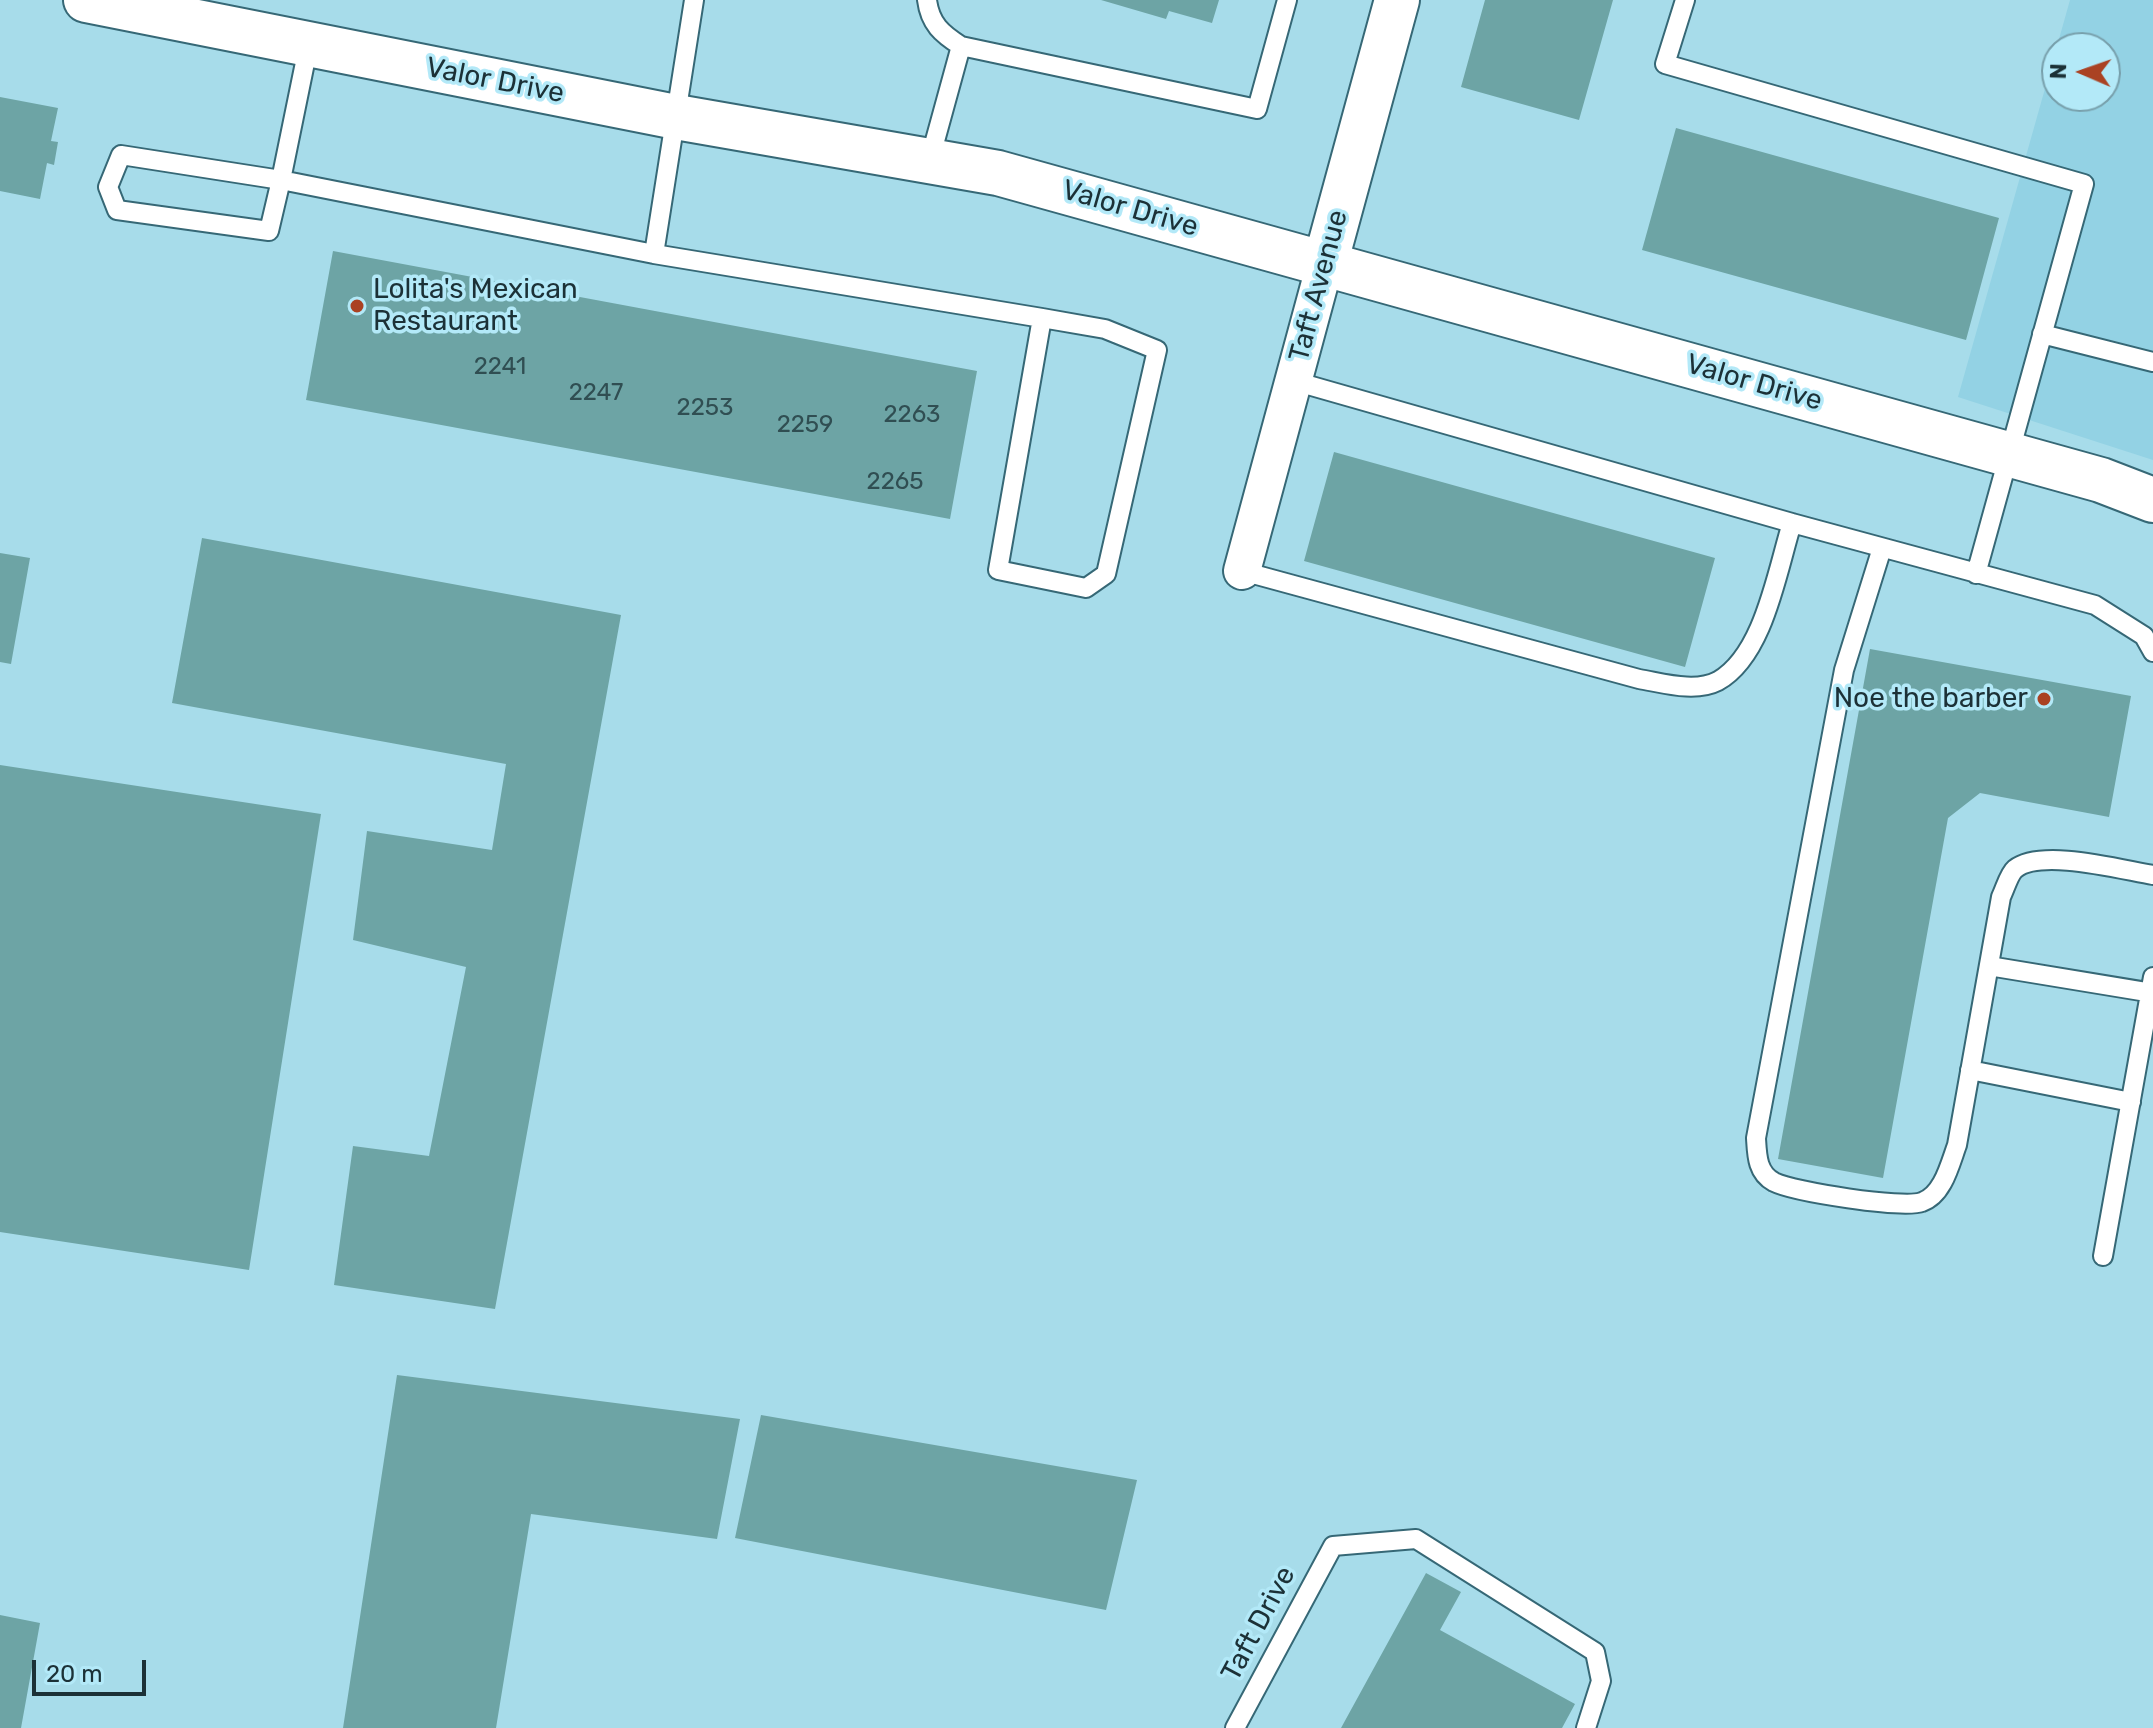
<!DOCTYPE html>
<style>
body{margin:0}
#map{position:relative;width:2153px;height:1728px;overflow:hidden;background:#a7dcea;font-family:Rubik,sans-serif}
canvas{display:block}
.north{position:absolute;left:2041px;top:32px;width:80px;height:80px;box-sizing:border-box;background:#b3e9f8;border:2px solid #779fab;border-radius:50%;rotate:272deg;font-size:22px;font-weight:700;line-height:32px;text-align:center;color:#1c3137}
.north::after{content:'';display:block;margin:auto;width:28px;height:36px;background:#aa4223;clip-path:polygon(50% 0,100% 100%,50% 72%,0 100%)}
.scale{position:absolute;left:32px;top:1660px;width:114px;height:36px;box-sizing:border-box;border:4px solid #1c3137;border-top:0;padding-left:10px;font-size:24px;line-height:28px;white-space:nowrap;color:#1c3137;-webkit-text-stroke:6px #b3e9f8;paint-order:stroke}
</style>
<div id="map">
<canvas width="2153" height="1728"></canvas>
<div class="north">N</div>
<div class="scale">20 m</div>
</div>
<script>
const ctx = document.querySelector('canvas').getContext('2d');
ctx.lineJoin = 'round';
function fill(path, color) {
  ctx.fillStyle = color;
  ctx.fill(path, 'evenodd');
}
function stroke(path, color, width, dash) {
  ctx.strokeStyle = color;
  ctx.lineWidth = width;
  ctx.lineCap = dash ? 'butt' : 'round';
  ctx.setLineDash(dash || []);
  ctx.stroke(path);
}
function drawText(font, color, halo, rows, align = 'center') {
  ctx.font = font + ' Rubik,sans-serif';
  ctx.lineWidth = 7;
  ctx.setLineDash([]);
  ctx.textBaseline = 'middle';
  ctx.strokeStyle = halo;
  ctx.fillStyle = color;
  for (const [text, x, y, turn = 0] of rows) {
    ctx.save();
    ctx.translate(x, y);
    ctx.rotate((+turn || 0) * Math.PI / 180);
    ctx.textAlign = isNaN(turn) ? turn : align;
    if (halo) ctx.strokeText(text, 0, 0);
    ctx.fillText(text, 0, 0);
    ctx.restore();
  }
}
const built = new Path2D(`
 M2070 0H2153V460L1958 397ZM2057 48H2105V96H2057Z`);
const building = new Path2D(`
 M1101 0H1219L1212 23 1169 11 1166 19Z
 M1485 0H1613L1579 120 1461 87Z
 M0 97 58 108 51 141 58 142 54 165 47 163 40 199 0 191Z
 M1676 128 1999 218 1966 340 1642 250Z
 M333 251 977 371 950 519 306 400Z
 M1334 452 1715 558 1685 667 1304 561Z
 M202 538 621 615 495 1309 334 1285 353 1146 429 1156 466 967 353 940 367 831 492 850 506 764 172 703Z
 M0 553 30 558 11 664 0 662Z
 M1870 649 2131 696 2109 817 1980 793 1948 818 1883 1178 1778 1159Z
 M0 765 321 814 249 1270 0 1232Z
 M397 1375 740 1419 717 1539 531 1514 496 1728H343Z
 M761 1415 1137 1480 1106 1610 735 1538Z
 M1426 1573 1461 1592 1440 1630 1575 1704 1562 1728H1341Z
 M0 1615 40 1623 21 1728H0Z`);
const service = new Path2D(`
 M927 0C930 24 942 34 961 46L1257 109 1287 0
 M1685 0 1665 64 2084 184 1976 574
 M309 43 281 180 654 254 694 0
 M121 155 281 180 269 231 117 210 108 187Z
 M930 159 961 46
 M654 254 1042 318 1105 329 1157 350 1106 574 1086 588 998 570 1042 318
 M2042 334 2153 362
 M1792 523 2095 605 2144 636 2153 652
 M1882 548 1844 670 1756 1138C1757 1155 1757 1173 1774 1182 1794 1192 1903 1209 1922 1202 1943 1195 1950 1164 1957 1145L2001 897C2005 889 2009 874 2015 869 2041 848 2122 870 2153 875
 M1242 571 1639 679C1663 683 1695 693 1718 681 1764 655 1777 571 1792 523L1294 381
 M1989 966 2153 993
 M1970 1070 2131 1102
 M2103 1256 2153 977
 M1235 1728 1333 1546 1416 1539 1595 1652 1601 1681 1586 1728`);
const minor = new Path2D(`
 M1242 571 1325 264`);
const tertiary = new Path2D(`
 M86 0 676 117 998 173 2101 480 2153 500
 M1325 264 1397 0`);
const markers = [
 [357,306,8,"#aa4223"],
 [2044,699,8,"#aa4223"]
];
const numberNames = [
 ["2241",500,367],
 ["2247",596,393],
 ["2253",705,408],
 ["2263",912,415],
 ["2259",805,425],
 ["2265",895,482]
];
const streetNames = [
 ["Valor Drive",495,81,11],
 ["Valor Drive",1130,209,16],
 ["Taft Avenue",1319,286,-75],
 ["Valor Drive",1754,383,16],
 ["Taft Drive",1259,1624,-62]
];
const poiNames = [
 ["Lolita's Mexican",373,290],
 ["Restaurant",373,322],
 ["Noe the barber",2028,699,"right"]
];
fill(built, '#93d2e4');
fill(building, '#6da4a5');
stroke(service, '#366876', 22);
stroke(minor, '#366876', 40);
stroke(tertiary, '#366876', 48);
stroke(service, '#fff', 18);
stroke(minor, '#fff', 36);
stroke(tertiary, '#fff', 44);
for (const [x, y, r, color] of markers) {
  const dot = new Path2D();
  dot.arc(x, y, r, 0, 2 * Math.PI);
  ctx.fillStyle = color;
  ctx.fill(dot);
  stroke(dot, '#b3e9f8', 3);
}
drawText('24px', '#304e52', null, numberNames);
drawText('28px', '#1c3137', '#b3e9f8', streetNames);
drawText('28px', '#1c3137', '#b3e9f8', poiNames, 'left');
</script>
